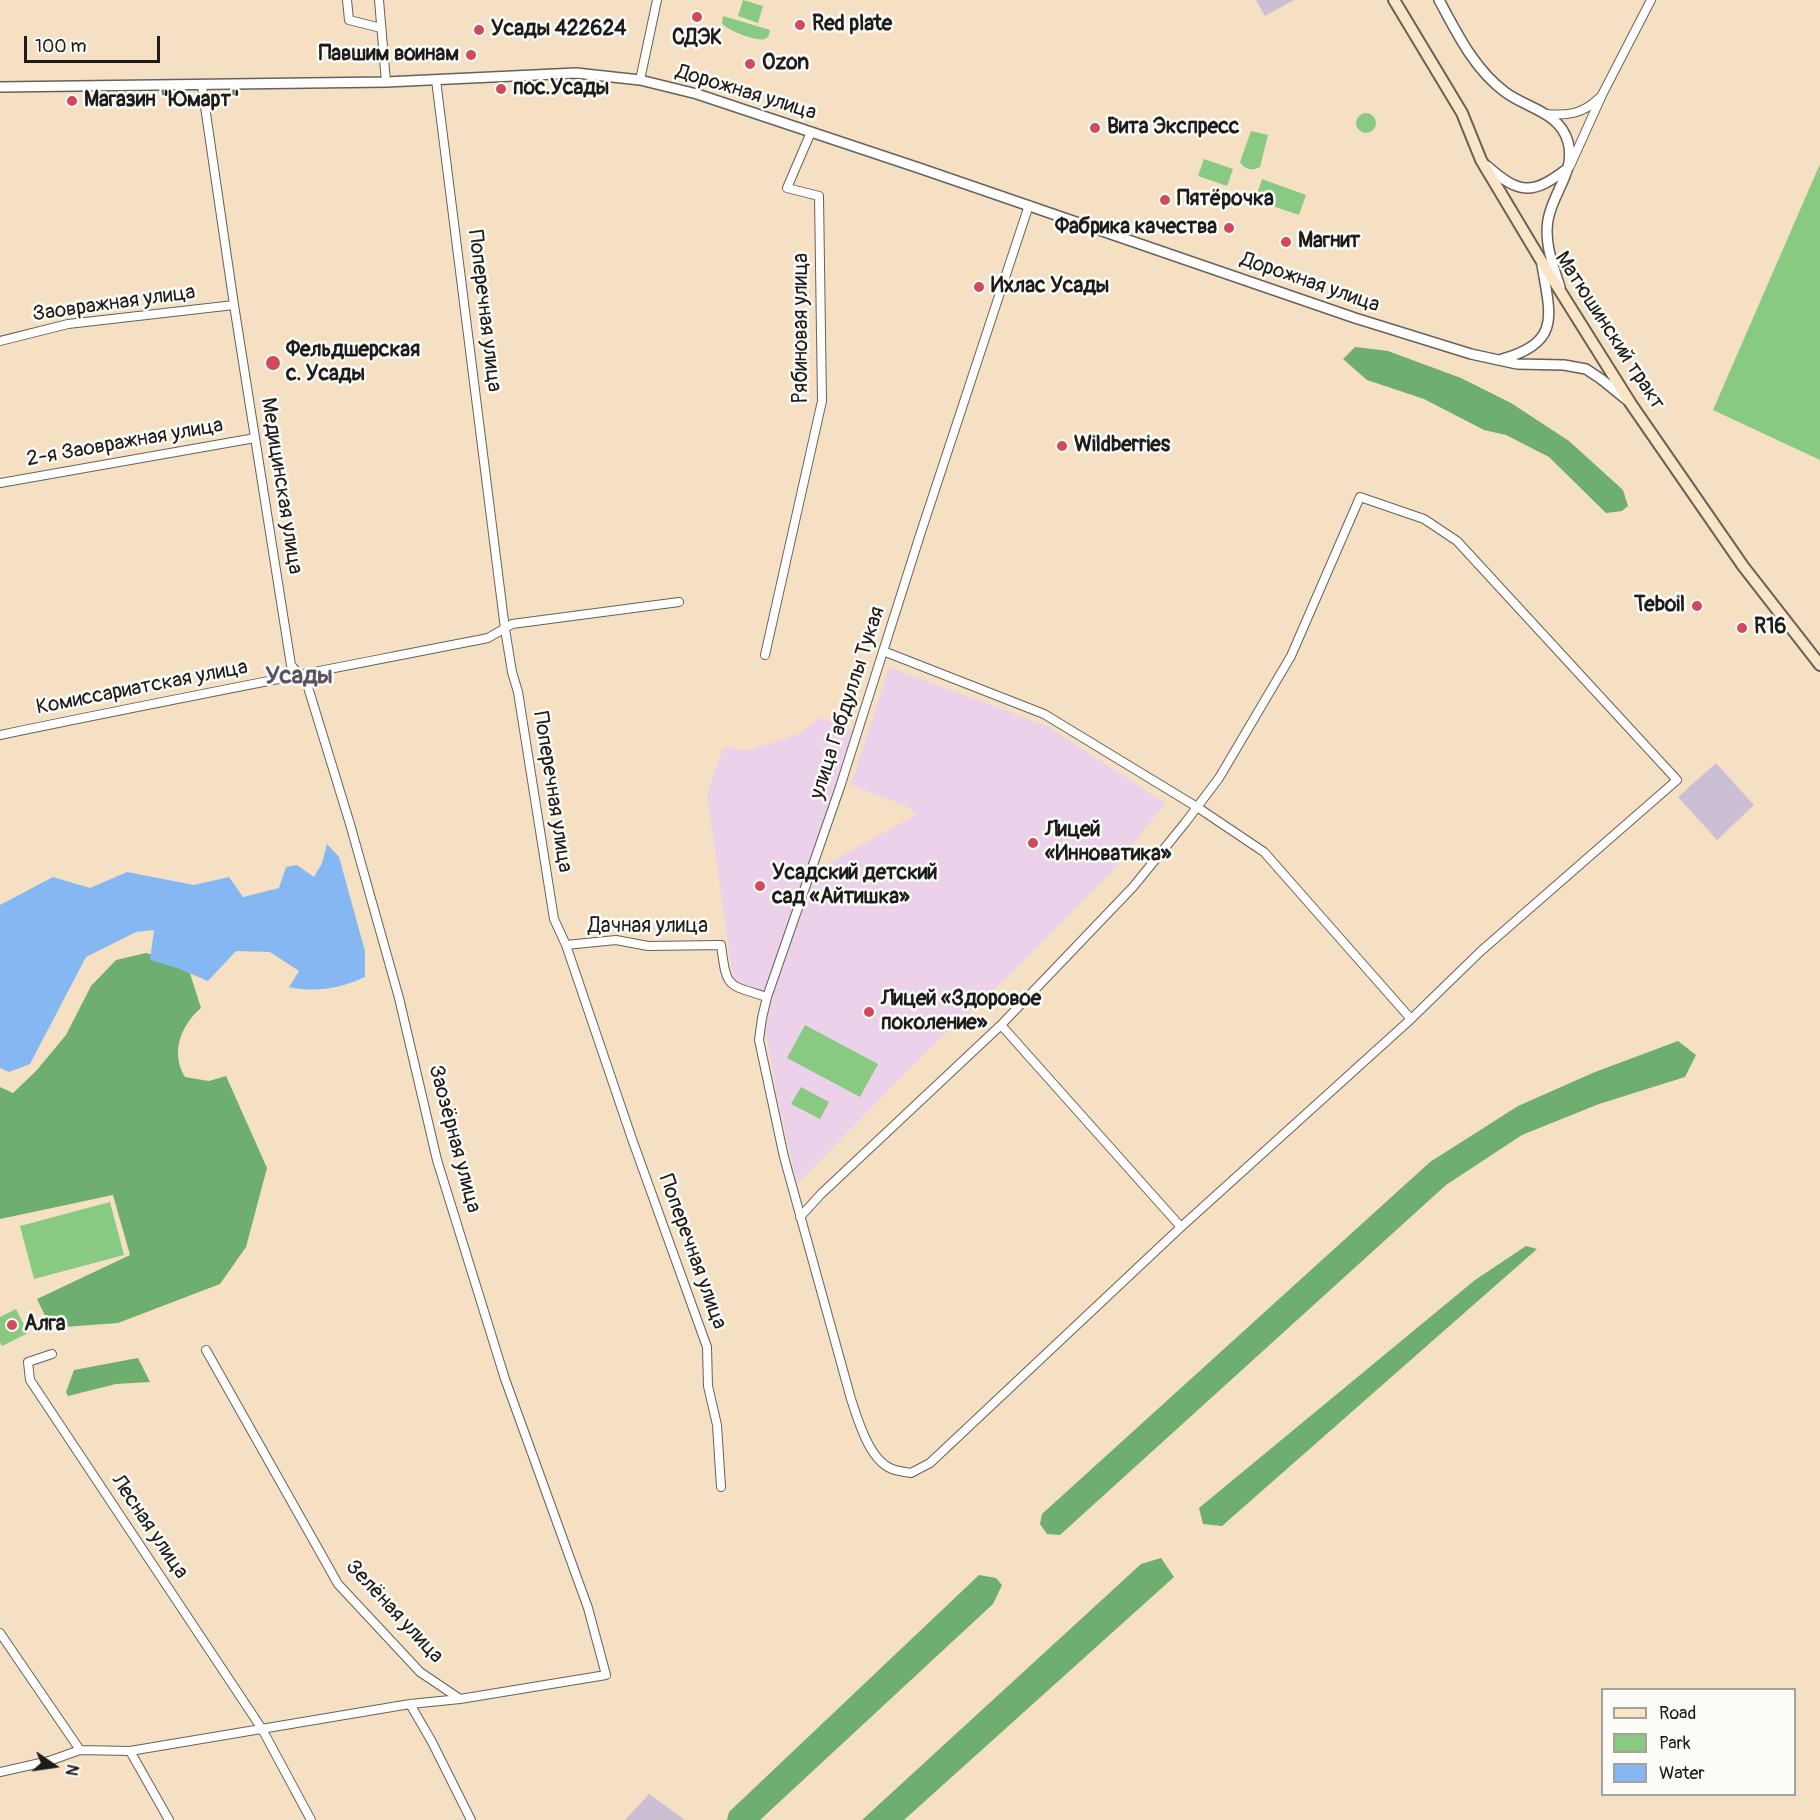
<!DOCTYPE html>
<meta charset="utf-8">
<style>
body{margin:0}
#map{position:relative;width:1820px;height:1820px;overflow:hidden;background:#f5e0c4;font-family:Pangolin,sans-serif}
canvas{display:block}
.legend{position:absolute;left:1601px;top:1688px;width:195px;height:108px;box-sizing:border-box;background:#fdfcf7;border:2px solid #a3a29f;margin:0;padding:8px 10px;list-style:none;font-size:18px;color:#1c1c1c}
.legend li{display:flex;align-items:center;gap:12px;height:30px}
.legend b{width:30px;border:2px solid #a3a29f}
.north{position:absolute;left:24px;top:1736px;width:60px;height:60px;-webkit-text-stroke:4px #fdfcf7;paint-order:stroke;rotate:103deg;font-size:16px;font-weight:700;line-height:24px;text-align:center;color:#1c1c1c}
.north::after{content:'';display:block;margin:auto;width:21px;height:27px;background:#1c1c1c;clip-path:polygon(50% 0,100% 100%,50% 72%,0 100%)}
.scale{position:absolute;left:24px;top:36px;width:136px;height:27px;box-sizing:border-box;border:3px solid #1c1c1c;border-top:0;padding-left:8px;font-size:18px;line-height:21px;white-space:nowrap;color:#1c1c1c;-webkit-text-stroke:4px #fdfcf7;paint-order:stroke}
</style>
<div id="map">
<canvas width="1820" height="1820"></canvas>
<ul class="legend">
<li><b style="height:8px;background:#fce5c4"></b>Road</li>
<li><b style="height:16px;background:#88ca82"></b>Park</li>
<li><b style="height:16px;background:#85b8f2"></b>Water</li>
</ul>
<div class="north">N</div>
<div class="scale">100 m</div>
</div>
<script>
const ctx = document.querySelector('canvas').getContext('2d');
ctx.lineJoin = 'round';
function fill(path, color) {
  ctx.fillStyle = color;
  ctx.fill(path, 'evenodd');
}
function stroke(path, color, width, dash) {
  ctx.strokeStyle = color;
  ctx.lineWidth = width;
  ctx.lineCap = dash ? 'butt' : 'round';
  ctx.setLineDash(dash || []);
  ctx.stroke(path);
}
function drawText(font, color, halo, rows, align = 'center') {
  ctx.font = font + ' Pangolin,sans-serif';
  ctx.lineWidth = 5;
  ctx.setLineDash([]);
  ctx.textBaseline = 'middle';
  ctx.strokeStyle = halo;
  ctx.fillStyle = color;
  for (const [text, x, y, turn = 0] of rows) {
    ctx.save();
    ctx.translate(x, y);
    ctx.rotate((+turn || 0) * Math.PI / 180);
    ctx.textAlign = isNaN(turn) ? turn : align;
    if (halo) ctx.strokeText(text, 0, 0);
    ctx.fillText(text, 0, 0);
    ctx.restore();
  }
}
const built = new Path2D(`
 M889 667 1047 726 1165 803 1112 871 1007 978 931 1047 797 1184 778 1100 765 1028 773 996 816 870 916 815 908 807 851 785Z
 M819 718 854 730 765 991 736 981 733 978 707 794 724 746 745 751 799 734Z`);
const industrial = new Path2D(`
 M1256 0H1294L1265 16Z
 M1716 763 1754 805 1717 840 1678 797Z
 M649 1794 685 1820H625Z`);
const green = new Path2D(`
 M743 0 763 6 758 23 738 16Z
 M723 16 770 30C769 35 769 37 765 39 757 42 726 30 722 23Z
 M1356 123a10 10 0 1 1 20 0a10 10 0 1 1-20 0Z
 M1251 131 1268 135 1260 167C1252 171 1245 170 1240 162Z
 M1204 159 1233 169 1227 186 1198 176Z
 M1820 164V460L1713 410Z
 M1262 179 1306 195 1299 215 1255 200Z
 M805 1025 878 1064 860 1097 787 1058Z
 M801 1087 829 1102 820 1119 791 1104Z
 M110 1202 124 1255 34 1279 20 1226Z
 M16 1309 28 1333 2 1346 0 1343V1317Z`);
const forest = new Path2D(`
 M1355 347 1388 351 1461 378 1511 403 1569 441 1623 490 1628 506 1622 511 1606 513 1549 457 1506 435 1484 430 1424 399 1367 380 1343 359Z
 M146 953 187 964 201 1008C181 1025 170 1053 185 1077L209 1081 226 1076 267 1168 246 1247 220 1284 118 1323 51 1328 37 1299 130 1255 113 1195 0 1219V1087L13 1093 36 1071 66 1035 91 986 116 960Z
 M1678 1041 1696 1055 1685 1077 1599 1104 1522 1135 1446 1185 1060 1535 1047 1534 1040 1524 1042 1514 1430 1162 1518 1106 1595 1072Z
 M1526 1246 1537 1249 1222 1526 1203 1524 1199 1508 1475 1280Z
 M138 1358 150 1382 116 1384 68 1396 66 1392 74 1370Z
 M1161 1558 1174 1577 904 1820H862L1141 1564Z
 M979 1575 996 1578 1002 1585 993 1604 760 1820H727L729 1812Z`);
const water = new Path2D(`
 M327 844 339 857 365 951V977C341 988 315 993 289 987L299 971 270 952 236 951 208 981 177 968 150 960 154 930 136 932 86 957 30 1064 9 1072 0 1068V905L53 877 90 888 127 872 194 885 229 877 243 897 279 888 286 867 297 865 314 877 322 863Z`);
const minor = new Path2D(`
 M347 0 349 20 381 28
 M379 0 386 82
 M436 80 505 629 512 672 518 692 554 919 566 945 632 1139 707 1347 708 1386 717 1425 721 1487
 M640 80 657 0
 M202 86 234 305 291 665 307 684 350 824 399 998 437 1160 505 1379 588 1608 606 1675 460 1699 420 1672 338 1584 206 1350
 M1546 114C1567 116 1583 114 1599 98
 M1570 166 1602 95 1651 0
 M0 341 68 324 234 305
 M0 483 255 438
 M883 651 1044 714 1197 807 1264 852 1411 1019
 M765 655 822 401 819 196 787 188 811 132
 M0 735C163 701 325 670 488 638L512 624 679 602
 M566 945 616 940 648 946 721 945C727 989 726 984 767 997
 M1001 1025 1181 1227
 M800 1217 821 1194 1001 1025 1133 887 1185 823 1219 778 1291 656 1360 497 1424 519 1457 541 1677 780 1481 951 1411 1019 1181 1227 930 1463 911 1473C905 1472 897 1471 892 1469 869 1460 858 1420 851 1399L784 1157 759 1040 762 1018 767 997 840 787 920 535 1029 205
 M52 1354 28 1362 30 1380 262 1729 311 1820
 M0 1633 80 1750
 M410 1704 432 1742 471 1820
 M130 1751 169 1820
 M0 1772 49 1761 80 1750 130 1751 410 1704 460 1699`);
const tertiary = new Path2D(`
 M1439 0C1457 33 1474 69 1505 92 1526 108 1560 112 1568 142 1576 172 1553 191 1548 220 1544 243 1553 265 1560 287
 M0 87 386 82 576 73 640 80 697 94 919 168 1355 318 1471 354 1517 364 1564 365 1586 369 1601 379 1627 400
 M1487 166C1520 195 1533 195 1568 168
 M1502 359C1562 343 1550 314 1542 265`);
const secondary = new Path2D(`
 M1394 0 1462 113 1481 160 1542 262 1631 404 1743 566 1820 665`);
const markers = [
 [697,17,6,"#d1495b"],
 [800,25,6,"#d1495b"],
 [479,30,6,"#d1495b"],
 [471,55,6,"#d1495b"],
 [750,64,6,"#d1495b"],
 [501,89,6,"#d1495b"],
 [72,101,6,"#d1495b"],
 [1095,128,6,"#d1495b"],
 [1165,200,6,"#d1495b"],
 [1229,228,6,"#d1495b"],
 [1286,242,6,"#d1495b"],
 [979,287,6,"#d1495b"],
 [273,363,8,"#d1495b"],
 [1062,446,6,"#d1495b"],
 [1697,606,6,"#d1495b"],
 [1742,628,6,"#d1495b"],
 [1033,843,6,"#d1495b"],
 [760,886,6,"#d1495b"],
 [869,1012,6,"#d1495b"],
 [12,1325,6,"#d1495b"]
];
const poiNames = [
 ["Red plate",812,25],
 ["Усады 422624",491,30],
 ["СДЭК",697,39,"center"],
 ["Павшим воинам",459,55,"right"],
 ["Ozon",762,64],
 ["пос.Усады",513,89],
 ["Магазин \"Юмарт\"",84,101],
 ["Вита Экспресс",1107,128],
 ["Пятёрочка",1177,200],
 ["Фабрика качества",1217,228,"right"],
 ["Магнит",1298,242],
 ["Ихлас Усады",991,287],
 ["Фельдшерская",286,351],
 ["с. Усады",286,375],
 ["Wildberries",1074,446],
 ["Teboil",1685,606,"right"],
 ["R16",1754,628],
 ["Лицей",1045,831],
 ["«Инноватика»",1045,855],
 ["Усадский детский",772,874],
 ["сад «Айтишка»",772,898],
 ["Лицей «Здоровое",881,1000],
 ["поколение»",881,1024],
 ["Алга",24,1325]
];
const streetNames = [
 ["Дорожная улица",746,93,17],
 ["Дорожная улица",1310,283,19],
 ["Заовражная улица",114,304,-8],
 ["Поперечная улица",484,311,83],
 ["Рябиновая улица",802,328,-90],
 ["Матюшинский тракт",1609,331,57],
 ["2-я Заовражная улица",125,443,-10],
 ["Медицинская улица",281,486,81],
 ["Комиссариатская улица",142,688,-11],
 ["улица Габдуллы Тукая",848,703,-72],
 ["Поперечная улица",552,792,81],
 ["Дачная улица",648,927],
 ["Заозёрная улица",454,1139,75],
 ["Поперечная улица",692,1252,70],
 ["Лесная улица",149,1527,56],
 ["Зелёная улица",394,1612,47]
];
const quarterNames = [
 ["Усады",299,677]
];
fill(built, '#ecd1ea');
fill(industrial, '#cbbfd5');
fill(green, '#88ca82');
fill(forest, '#6eae70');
fill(water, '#85b8f2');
stroke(minor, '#686157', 10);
stroke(tertiary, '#686157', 12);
stroke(secondary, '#686157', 14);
stroke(minor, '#fff', 8);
stroke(tertiary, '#fff', 9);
stroke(secondary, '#fce5c4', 10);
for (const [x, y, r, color] of markers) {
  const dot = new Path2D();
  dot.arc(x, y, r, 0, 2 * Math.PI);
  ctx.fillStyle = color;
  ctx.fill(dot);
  stroke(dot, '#fdfcf7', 2);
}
drawText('bold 21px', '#1c1c1c', '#fdfcf7', poiNames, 'left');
drawText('21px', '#1c1c1c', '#fdfcf7', streetNames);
drawText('bold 24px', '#5a5167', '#fdfcf7', quarterNames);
</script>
